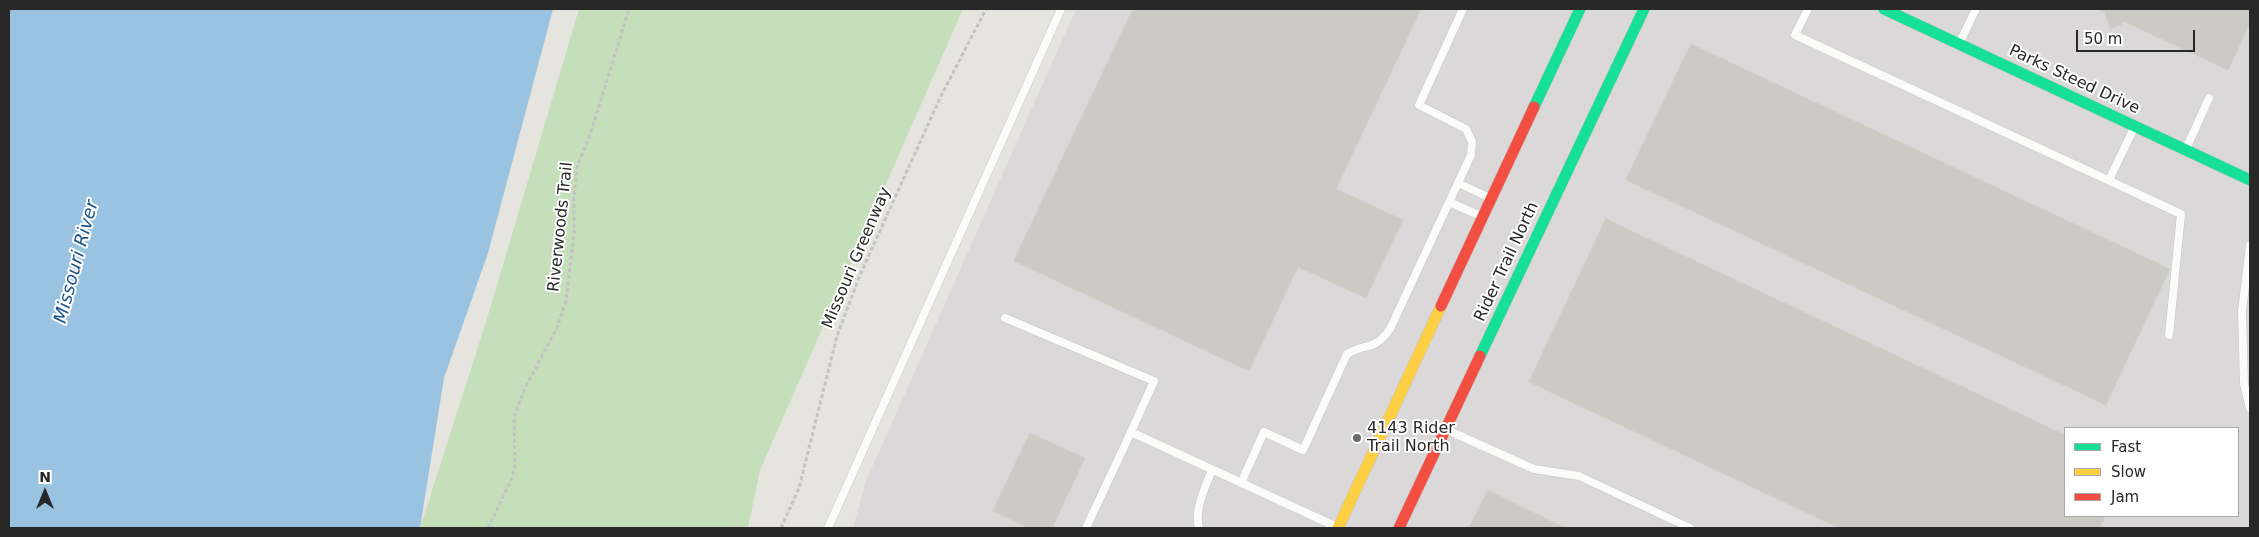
<!DOCTYPE html>
<style>
body{margin:0}
#map{position:relative;width:2259px;height:537px;overflow:hidden;background:#e6e4de;font-family:"DejaVu Sans",sans-serif}
canvas{display:block}
.frame{position:absolute;inset:0;border:10px solid #282828;pointer-events:none}
.legend{position:absolute;left:2064px;top:427px;width:175px;height:90px;box-sizing:border-box;background:#fff;border:1px solid #a9a9a9;margin:0;padding:6px 9px;list-style:none;font-size:15px;color:#282828}
.legend li{display:flex;align-items:center;gap:10px;height:25px}
.legend b{width:25px;border:1px solid #a9a9a9}
.north{position:absolute;left:20px;top:467px;width:50px;height:50px;-webkit-text-stroke:4px #fff;paint-order:stroke;rotate:0deg;font-size:14px;font-weight:700;line-height:20px;text-align:center;color:#282828}
.north::after{content:'';display:block;margin:auto;width:18px;height:22px;background:#282828;clip-path:polygon(50% 0,100% 100%,50% 72%,0 100%)}
.scale{position:absolute;left:2076px;top:30px;width:119px;height:22px;box-sizing:border-box;border:2px solid #282828;border-top:0;padding-left:6px;font-size:15px;line-height:18px;white-space:nowrap;color:#282828;-webkit-text-stroke:4px #fff;paint-order:stroke}
</style>
<div id="map">
<canvas width="2259" height="537"></canvas>
<div class="frame"></div>
<ul class="legend">
<li><b style="height:6px;background:#16e098"></b>Fast</li>
<li><b style="height:6px;background:#ffcf43"></b>Slow</li>
<li><b style="height:6px;background:#f24e42"></b>Jam</li>
</ul>
<div class="north">N</div>
<div class="scale">50 m</div>
</div>
<script>
const ctx = document.querySelector('canvas').getContext('2d');
ctx.lineJoin = 'round';
function fill(path, color) {
  ctx.fillStyle = color;
  ctx.fill(path, 'evenodd');
}
function stroke(path, color, width, dash) {
  ctx.strokeStyle = color;
  ctx.lineWidth = width;
  ctx.lineCap = dash ? 'butt' : 'round';
  ctx.setLineDash(dash || []);
  ctx.stroke(path);
}
function drawText(font, color, halo, rows, align = 'center') {
  ctx.font = font + ' "DejaVu Sans",sans-serif';
  ctx.lineWidth = 4;
  ctx.setLineDash([]);
  ctx.textBaseline = 'middle';
  ctx.strokeStyle = halo;
  ctx.fillStyle = color;
  for (const [text, x, y, turn = 0] of rows) {
    ctx.save();
    ctx.translate(x, y);
    ctx.rotate((+turn || 0) * Math.PI / 180);
    ctx.textAlign = isNaN(turn) ? turn : align;
    if (halo) ctx.strokeText(text, 0, 0);
    ctx.fillText(text, 0, 0);
    ctx.restore();
  }
}
const industrial = new Path2D(`
 M1076 9H2250V528H853L866 481ZM2065 428H2238V516H2065Z`);
const green = new Path2D(`
 M579 9H963L760 470 748 528H420L486 322Z`);
const water = new Path2D(`
 M9 9H553L488 253 444 378 420 528H9Z`);
const building = new Path2D(`
 M1133 9H1421L1336 189 1403 220 1366 298 1298 267 1249 371 1014 261Z
 M2097 9H2250V23L2228 70 2123 21 2121 25 2110 29 2105 12Z
 M1691 44 2170 269 2106 405 1626 180Z
 M1606 219 2065 435V516H2105L2100 528H1839L1529 382Z
 M1030 433 1085 458 1052 528H1029L993 511Z
 M1488 490 1565 528H1469Z`);
const path = new Path2D(`
 M488 528 512 478 515 464 514 417 525 388 556 330 566 301 574 233V197L577 167 590 135 629 9
 M781 528 799 488 837 336 860 275 940 98 986 9`);
const lane = new Path2D(`
 M1808 9 1795 35 2181 214 2169 335
 M1960 42 1976 9
 M2186 149 2209 98
 M2109 180 2134 128
 M1458 183 1490 198
 M1449 202 1481 216
 M2250 245 2242 311 2244 384 2250 408
 M1005 318 1154 381 1131 432 1337 527
 M1447 430 1534 469 1579 476 1690 528
 M1241 483 1264 432 1303 450 1347 354C1366 342 1374 352 1390 329L1471 155 1472 142 1466 129 1419 105 1463 9
 M828 528 1061 9
 M1086 528 1131 432
 M1199 528C1194 509 1205 488 1212 470`);
const fast = new Path2D(`
 M1884 9 2250 180
 M1534 107 1580 9
 M1480 356 1644 9`);
const slow = new Path2D(`
 M1338 528 1441 306`);
const jam = new Path2D(`
 M1441 306 1534 107
 M1399 528 1480 356`);
const markers = [
 [1357,438,5,"#6a6a68"]
];
const streetNames = [
 ["Parks Steed Drive",2074,80,25],
 ["Riverwoods Trail",561,227,-84],
 ["Missouri Greenway",857,258,-67],
 ["Rider Trail North",1507,262,-65]
];
const poiNames = [
 ["4143 Rider",1367,429],
 ["Trail North",1367,447]
];
const waterNames = [
 ["Missouri River",77,262,-75]
];
fill(industrial, '#dbd8d9');
fill(green, '#c4dfba');
fill(water, '#99c3e1');
fill(building, '#cbcac5');
stroke(building, '#d1cfca', 1);
stroke(lane, '#c4c3c3', 9);
stroke(fast, '#c4c3c3', 12);
stroke(slow, '#c4c3c3', 12);
stroke(jam, '#c4c3c3', 12);
stroke(path, '#c4c3c3', 3, [4, 2.5]);
stroke(lane, '#fbfbfa', 8);
stroke(fast, '#16e098', 11);
stroke(slow, '#ffcf43', 11);
stroke(jam, '#f24e42', 11);
for (const [x, y, r, color] of markers) {
  const dot = new Path2D();
  dot.arc(x, y, r, 0, 2 * Math.PI);
  ctx.fillStyle = color;
  ctx.fill(dot);
  stroke(dot, '#fff', 2);
}
drawText('16px', '#282828', '#fff', streetNames);
drawText('16px', '#282828', '#fff', poiNames, 'left');
drawText('italic 18px', '#1a528b', '#fff', waterNames);
</script>
